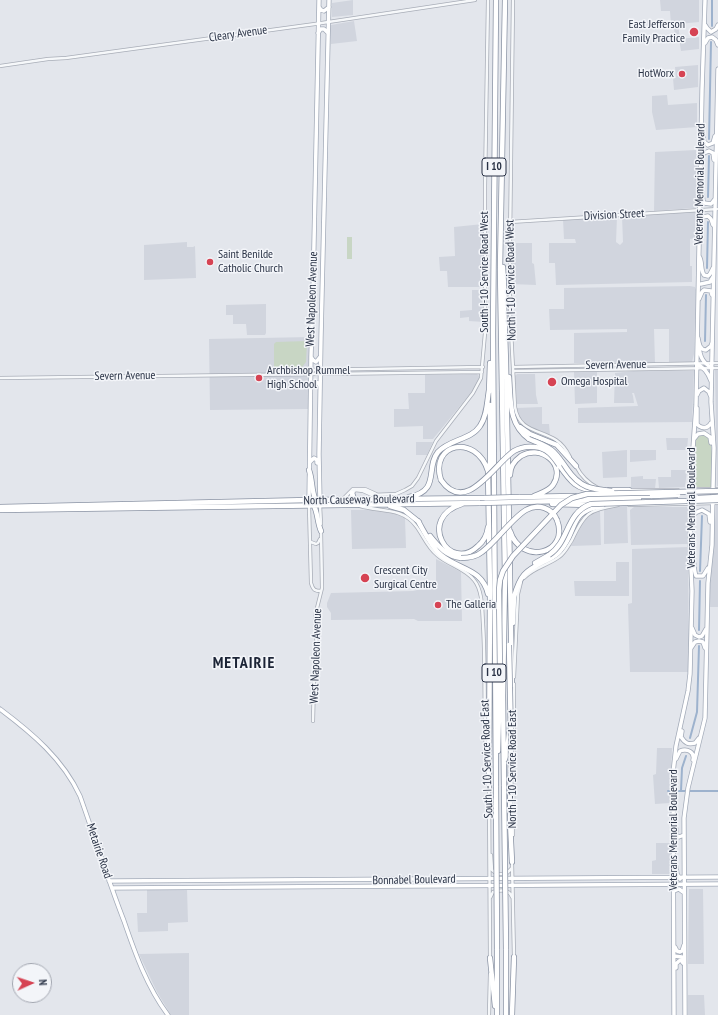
<!DOCTYPE html>
<style>
body{margin:0}
#map{position:relative;width:718px;height:1015px;overflow:hidden;background:#e3e6ec;font-family:"PT Sans Narrow",sans-serif}
canvas{display:block}
.north{position:absolute;left:12px;top:963px;width:40px;height:40px;box-sizing:border-box;background:#f3f5f9;border:1px solid #a3a7b1;border-radius:50%;rotate:87deg;font-size:11px;font-weight:700;line-height:16px;text-align:center;color:#2a3346}
.north::after{content:'';display:block;margin:auto;width:14px;height:18px;background:#d64353;clip-path:polygon(50% 0,100% 100%,50% 72%,0 100%)}
</style>
<div id="map">
<canvas width="718" height="1015"></canvas>
<div class="north">N</div>
</div>
<script>
const ctx = document.querySelector('canvas').getContext('2d');
ctx.lineJoin = 'round';
function fill(path, color) {
  ctx.fillStyle = color;
  ctx.fill(path, 'evenodd');
}
function stroke(path, color, width, dash) {
  ctx.strokeStyle = color;
  ctx.lineWidth = width;
  ctx.lineCap = dash ? 'butt' : 'round';
  ctx.setLineDash(dash || []);
  ctx.stroke(path);
}
function drawText(font, color, halo, rows, align = 'center') {
  ctx.font = font + ' "PT Sans Narrow",sans-serif';
  ctx.lineWidth = 3;
  ctx.setLineDash([]);
  ctx.textBaseline = 'middle';
  ctx.strokeStyle = halo;
  ctx.fillStyle = color;
  for (const [text, x, y, turn = 0] of rows) {
    ctx.save();
    ctx.translate(x, y);
    ctx.rotate((+turn || 0) * Math.PI / 180);
    ctx.textAlign = isNaN(turn) ? turn : align;
    if (halo) ctx.strokeText(text, 0, 0);
    ctx.fillText(text, 0, 0);
    ctx.restore();
  }
}
const built = new Path2D(`
 M353 0V15L332 17V3Z
 M660 0H699V22L678 24 680 39 699 37V49L681 51 679 38H675L674 25H671L670 11H661Z
 M354 21 357 41 331 44V25Z
 M698 65V87L674 90 673 78H676L675 67Z
 M667 95 668 105 697 103V127L656 130 652 112V96Z
 M696 150V154H698L696 205 694 208 654 211 655 152Z
 M695 212 696 214 697 221V238L690 239V266H692V282L556 285 555 263H549V243H576L575 239H564L563 219 617 217 616 242 620 245 623 242 622 216Z
 M483 224 484 226V285L482 287H448L447 271H440L439 257 455 256 454 227Z
 M187 242V247H193L195 246 196 278 144 280V245Z
 M516 243H532V263L534 264 536 285 511 284V259L516 258Z
 M690 286 695 287 696 290 694 354 692 362H669V329H654L655 363H574V333L627 332V329L550 330 549 309H564V288Z
 M472 290H484V322L469 321V317L460 318V311L472 310Z
 M266 304V333L265 335H247L246 324H233V315H226V305Z
 M311 337 309 347 308 409 210 410 209 339Z
 M715 368H718V486H717Z
 M634 371H694L692 422 578 423V408L638 406 634 393H632L633 396 634 403H614L615 373Z
 M574 372H597V403L575 404Z
 M477 374 480 377 474 389 433 439H423V426L394 427V409H409L408 393H425V375Z
 M517 374H535L536 395 538 404H517L515 376Z
 M542 407V424H549L550 435 528 426 520 419 516 408Z
 M666 438H688L687 450H667Z
 M416 442H433L427 455H416Z
 M627 450V477L603 478 602 452Z
 M630 450H656V460L630 462Z
 M671 470H687L685 487 659 488 658 477H671Z
 M643 476V479H656L655 489H631V477Z
 M716 505H718V607H709L711 567 714 540Z
 M620 506H627L628 543 604 544V509Z
 M634 507H687L689 512 687 544 631 545 630 510Z
 M351 510H375L398 514 405 518 406 548 352 549Z
 M600 510 601 545 571 546 579 526 583 520 592 513Z
 M688 547 689 672H630L628 604 632 603V549Z
 M436 559 461 572 462 621H418L414 619 331 620V613L327 607V603L331 593 413 591 417 590 436 589Z
 M616 562H629V596H575L574 581H616Z
 M657 748H672L670 803 655 804 653 775 656 774Z
 M656 843H671V872L669 874H652V861L656 860Z
 M147 889H187L188 922 168 923V931L138 932 137 913H147Z
 M689 889H703L704 964H688Z
 M189 953V1015H171L157 992 139 954Z
 M688 995H704L705 1015H688Z`);
const green = new Path2D(`
 M347 237H352V259H347Z
 M307 341 306 362 302 367 274 368V344L276 342Z
 M701 434 707 436C715 447 712 474 711 488H694V443L697 437Z`);
const canal = new Path2D(`
 M712 26V0
 M709 139 711 42
 M708 197 709 156
 M707 268 708 222
 M705 341 706 295
 M700 571 702 516
 M699 630 700 581
 M690 738 697 712 699 646
 M668 791H718
 M681 791 682 768 686 756`);
const minor = new Path2D(`
 M513 0 510 242V311L515 407C519 432 539 429 556 440 562 444 567 451 570 457
 M0 66 48 59 66 58 315 24 475 0
 M510 222 718 209
 M513 367 718 363
 M513 371 718 368
 M274 373 306 370 483 367
 M0 378 482 372
 M576 466C581 476 588 483 598 488
 M697 489H718
 M629 490H678
 M343 499 353 489H365L376 494
 M348 500 355 490 363 491 372 495 396 494 405 490 412 486 418 478 436 441 473 393 481 378 485 333V186L488 0
 M320 505 321 524
 M629 505 718 503
 M309 506 311 583C313 590 315 591 321 591
 M360 506C380 512 402 507 416 526 423 535 427 547 437 555 448 565 465 568 474 580 483 591 482 610 483 624 486 672 483 721 487 769
 M311 542 316 544 318 543 320 539
 M524 578C534 567 547 566 559 557 565 553 568 546 572 540 585 512 588 511 618 505
 M514 677 518 594 521 582
 M313 721 314 681 317 665V651L315 616 322 588 321 531
 M489 788 490 959
 M513 835 514 684
 M491 855 492 870 497 874H506L512 868
 M512 862 514 957
 M490 898 493 892C500 890 509 889 512 897
 M489 1015 490 974`);
const major = new Path2D(`
 M319 7 321 10 324 11 329 7
 M705 25 707 28 711 32 716 29 718 25
 M318 33 321 29H324L328 33
 M705 43 708 38 712 37 716 40 718 45
 M703 136 704 142 708 145 713 143 715 136
 M701 158 704 153 709 151 713 153 714 160
 M701 188 703 200 704 203 711 204 715 199
 M700 221 703 217 708 216 711 219 713 225
 M699 256C703 262 700 269 704 275L708 276 710 274 713 268
 M701 284 710 282 713 277
 M699 299 702 292 704 290 711 291 712 295
 M698 338C699 344 700 350 706 350L711 346 712 343
 M699 347C700 357 703 363 712 368
 M311 357 313 360 316 362 320 357
 M696 363C704 368 708 372 711 381
 M310 386 315 382 318 383 320 386
 M697 395 699 391 704 388 709 392 711 397
 M697 408V424L699 426C704 429 708 428 711 423
 M694 439 698 434 704 433 710 437 711 443
 M310 462 314 458 317 460V463
 M309 501 311 356 313 291 319 0
 M320 502 319 454 321 337 329 0
 M692 519 695 513 702 510 709 514 710 522
 M691 552C695 559 693 568 696 576H703L708 568
 M692 628 695 635 699 637 702 636 706 629
 M691 648 695 642 699 641 703 642 705 648
 M0 709C32 733 63 759 80 796 95 838 108 880 124 921 135 953 147 987 168 1015
 M682 731 681 737C685 743 688 745 695 743L699 738
 M676 759 680 751C687 748 695 752 693 760
 M676 829V836L679 837 684 835
 M676 866 677 874 680 879
 M109 881 718 877
 M112 888 718 884
 M674 891 679 889 683 892
 M675 947 677 951 680 952 682 951 684 945
 M674 956 682 957 683 961
 M676 968V964L679 961 681 960 683 963
 M674 1015 673 773 676 746 688 691 690 674 692 591 690 546 691 477 696 405 702 90 705 0
 M685 1015 684 818 688 788 705 718 708 583 712 545 713 489 714 448 711 402 718 69`);
const highway = new Path2D(`
 M503 267 505 304
 M504 301 506 363 512 685
 M509 377C511 400 508 424 529 439
 M489 392 490 363
 M490 405V472
 M520 427 530 434 557 445 576 466
 M559 465C570 481 577 491 598 490
 M309 470C313 480 311 491 316 501
 M510 475C510 467 514 461 521 456 540 444 567 464 553 485 549 491 541 493 534 496
 M441 480C429 443 476 433 488 471L490 590 489 788
 M609 490H629
 M352 493 354 499
 M584 496H652
 M409 497C441 491 425 468 438 452 450 439 471 440 480 426 487 416 487 402 489 390
 M519 497 575 496
 M519 502 639 499
 M313 504C318 512 317 522 321 531
 M462 504C416 518 449 574 478 546 484 541 487 535 488 527
 M552 504 588 505
 M390 506 404 510 419 522
 M0 507 309 500 485 498
 M0 510 480 503
 M418 521C425 533 431 547 441 555 459 570 482 568 488 594
 M510 531C521 566 570 554 557 520
 M430 536C439 547 446 556 461 558
 M535 563 549 555
 M514 597C520 575 525 571 545 561 551 558 556 556 560 551 578 531 568 511 602 506
 M513 623 514 596
 M498 751 500 675
 M505 759 507 753 509 733
 M504 786 503 696 505 578 500 269 505 0
 M496 787 493 333 496 0
 M510 822 512 862
 M497 949V1015
 M506 949V1015
 M490 958 495 1006
 M512 1015 514 957`);
const highwayBridge = new Path2D(`
 M529 439C538 443 547 445 554 452 559 457 563 463 567 469 580 488 591 489 612 491
 M441 480C466 516 494 464 514 451 521 447 528 446 535 447 547 448 553 456 559 465
 M652 496 678 495
 M485 498 519 497
 M698 498 718 497
 M480 503 519 502
 M549 555C570 541 565 513 591 504L718 500
 M461 558C468 558 476 557 482 552 497 541 511 519 526 510 538 503 552 508 557 520
 M509 645 511 739 510 822
 M500 675 499 590 500 580 503 571 513 556 561 505 572 498 587 494 718 491
 M504 786 506 949
 M496 787 497 949`);
const markers = [
 [694,32,5,"#d64353"],
 [682,74,4,"#d64353"],
 [210,262,4,"#d64353"],
 [259,378,4,"#d64353"],
 [552,382,5,"#d64353"],
 [365,578,5,"#d64353"],
 [438,605,4,"#d64353"]
];
const shields = [
 [494,167,24],
 [494,673,24]
];
const shieldNames = [
 ["I 10",494,167],
 ["I 10",494,673]
];
const poiNames = [
 ["East Jefferson",685,25,"right"],
 ["Family Practice",685,39,"right"],
 ["HotWorx",674,74,"right"],
 ["Saint Benilde",218,255],
 ["Catholic Church",218,269],
 ["Archbishop Rummel",267,371],
 ["High School",267,385],
 ["Omega Hospital",561,382],
 ["Crescent City",374,571],
 ["Surgical Centre",374,585],
 ["The Galleria",446,605]
];
const streetNames = [
 ["Cleary Avenue",238,34,-8],
 ["Veterans Memorial Boulevard",700,184,-89],
 ["Division Street",614,215,-3],
 ["South I-10 Service Road West",485,272,-90],
 ["North I-10 Service Road West",511,280,-91],
 ["West Napoleon Avenue",312,299,-88],
 ["Severn Avenue",616,365,-1],
 ["Severn Avenue",125,376,-1],
 ["North Causeway Boulevard",359,500,-1],
 ["Veterans Memorial Boulevard",692,508,-90],
 ["West Napoleon Avenue",316,656,-88],
 ["South I-10 Service Road East",487,759,-92],
 ["North I-10 Service Road East",513,769,-90],
 ["Veterans Memorial Boulevard",674,830,-90],
 ["Metairie Road",99,851,71],
 ["Bonnabel Boulevard",414,880,-1]
];
const districtNames = [
 ["METAIRIE",244,663]
];
fill(built, '#d1d5de');
fill(green, '#c8d6c4');
stroke(canal, '#9db2cd', 2);
stroke(minor, '#a8adb7', 4);
stroke(major, '#a2aab8', 5);
stroke(highway, '#8a93a4', 6);
stroke(minor, '#f6f8fa', 2.5);
stroke(major, '#fff', 3.5);
stroke(highway, '#fff', 4.5);
stroke(highwayBridge, '#8a93a4', 6, []);
stroke(highwayBridge, '#fff', 4.5);
for (const [x, y, r, color] of markers) {
  const dot = new Path2D();
  dot.arc(x, y, r, 0, 2 * Math.PI);
  ctx.fillStyle = color;
  ctx.fill(dot);
  stroke(dot, '#f3f5f9', 1.5);
}
for (const [x, y, w] of shields) {
  const box = new Path2D();
  box.roundRect(x - w / 2, y - 9, w, 18, 3);
  ctx.fillStyle = '#f3f5f9';
  ctx.fill(box);
  stroke(box, '#2a3346', 1);
}
drawText('bold 11px', '#2a3346', null, shieldNames);
drawText('12px', '#2a3346', '#f3f5f9', poiNames, 'left');
drawText('12px', '#2a3346', '#f3f5f9', streetNames);
ctx.letterSpacing = '1px';
drawText('bold 16px', '#1c2436', '#f3f5f9', districtNames);
ctx.letterSpacing = '0px';
</script>
